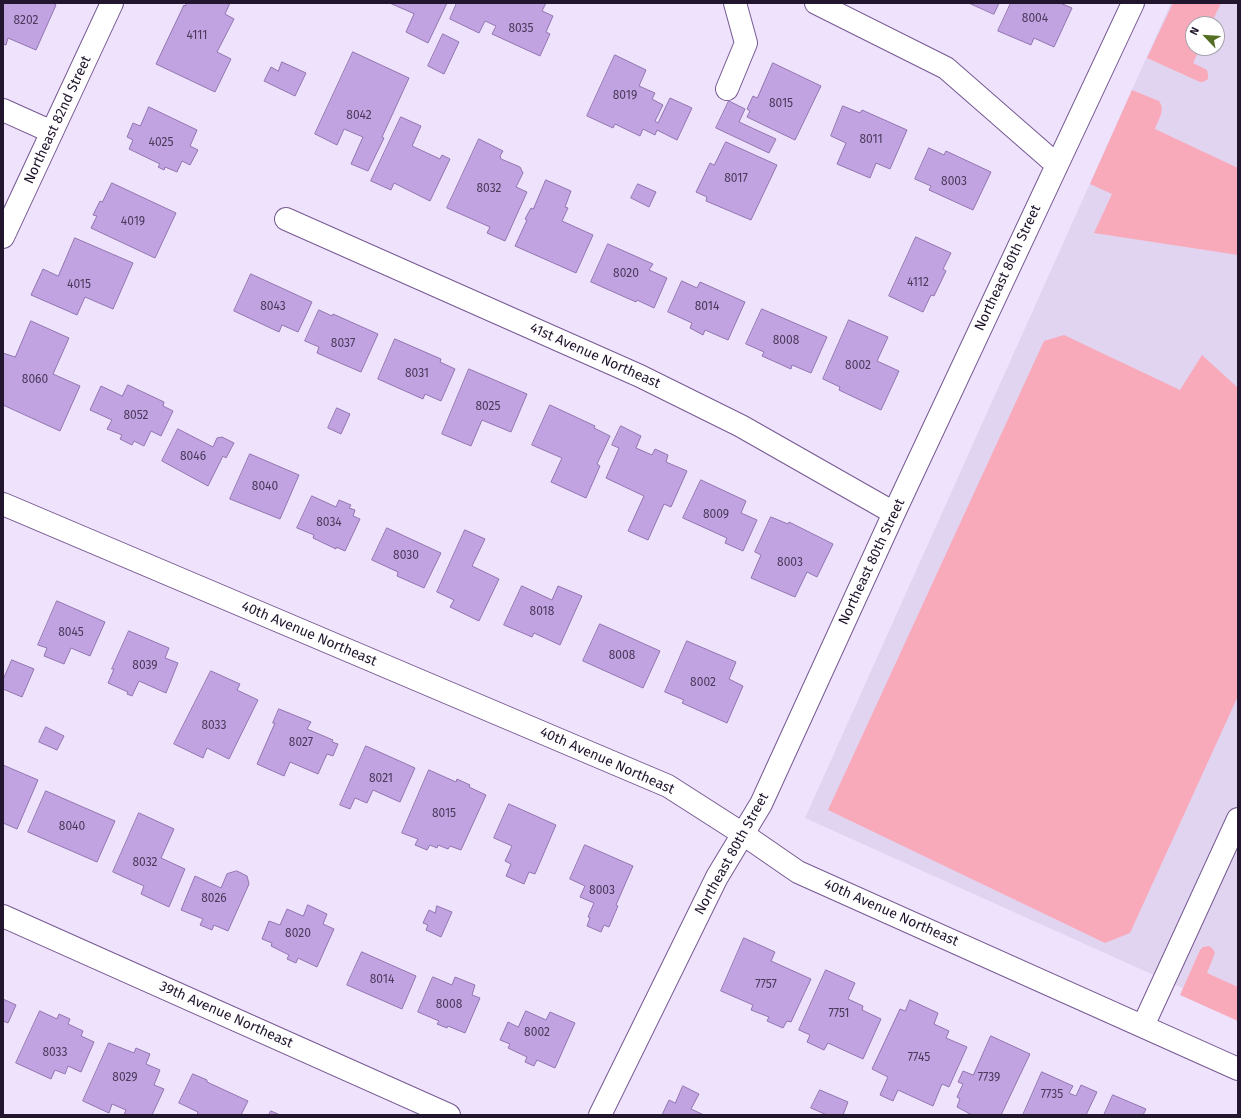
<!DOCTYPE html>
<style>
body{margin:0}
#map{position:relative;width:1241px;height:1118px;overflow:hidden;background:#eee2fc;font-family:"Fira Sans",sans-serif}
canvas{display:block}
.frame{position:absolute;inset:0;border:4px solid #22162e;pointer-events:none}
.north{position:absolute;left:1185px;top:16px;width:40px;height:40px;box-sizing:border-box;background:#fff;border:1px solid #a7a2ab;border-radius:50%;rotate:295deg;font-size:11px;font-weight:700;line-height:16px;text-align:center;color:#22162e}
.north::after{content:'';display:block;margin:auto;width:14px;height:18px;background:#556f22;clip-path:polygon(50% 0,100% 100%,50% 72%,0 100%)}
</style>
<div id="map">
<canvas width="1241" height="1118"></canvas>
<div class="frame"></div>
<div class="north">N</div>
</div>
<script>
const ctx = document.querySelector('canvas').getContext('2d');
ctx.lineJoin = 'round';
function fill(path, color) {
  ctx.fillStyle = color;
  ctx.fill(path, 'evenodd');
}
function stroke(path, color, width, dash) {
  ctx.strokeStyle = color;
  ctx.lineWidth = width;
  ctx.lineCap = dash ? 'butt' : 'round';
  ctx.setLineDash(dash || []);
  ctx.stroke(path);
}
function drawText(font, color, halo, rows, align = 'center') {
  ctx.font = font + ' "Fira Sans",sans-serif';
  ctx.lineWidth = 3;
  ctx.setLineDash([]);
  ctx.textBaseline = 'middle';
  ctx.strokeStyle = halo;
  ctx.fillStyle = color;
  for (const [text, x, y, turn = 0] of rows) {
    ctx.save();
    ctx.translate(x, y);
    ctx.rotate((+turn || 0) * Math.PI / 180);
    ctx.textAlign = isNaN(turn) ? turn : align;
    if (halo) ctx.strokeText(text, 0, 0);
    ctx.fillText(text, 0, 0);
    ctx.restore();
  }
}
const built = new Path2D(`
 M1171 3H1238V1013L805 818ZM1193 24H1217V48H1193Z`);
const green = new Path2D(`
 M1173 3H1221L1211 24H1193V48H1200L1193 63 1207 70 1208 74V79L1203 82H1200L1147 58Z
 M1132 90 1159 101C1166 110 1158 120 1155 129L1238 168V255L1094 233 1112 194 1090 184Z
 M1064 335 1180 390 1202 355 1238 388V696L1130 933 1105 943 828 810 1044 341Z
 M1209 946 1213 949 1215 953 1207 973 1238 987V1021L1180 995 1200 950 1203 947Z`);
const building = new Path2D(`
 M3 3H53L56 5 36 50 8 38 6 45 3 44Z
 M187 3H230L225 14 234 19 217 52 231 59 215 92 156 64 184 5 185 6Z
 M390 3H447L428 43 406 32 414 14Z
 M457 3H546L542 11 553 16 546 32 550 34 540 56 492 34 496 26 485 21 479 33 450 19Z
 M969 3H999L994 14Z
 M1011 3H1060L1072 8 1054 47 1034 38 1031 45 998 31Z
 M443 34 459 42 444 74 428 66Z
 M353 52 409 78 382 137 384 138 368 171 351 164 363 137 344 129 337 145 315 134Z
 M615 55 646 70 639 86 655 93 652 99 663 105 655 121 658 123 670 98 692 108 677 140 657 130 655 135 643 129 640 136 615 124 613 128 587 116Z
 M282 62 306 73 295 96 264 81 271 67 278 71Z
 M773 63 821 86 795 140 747 117 750 111 747 109 753 96 757 98Z
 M729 101 745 109 739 122 776 139 769 153 716 128Z
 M843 106 860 113 862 110 907 130 890 169 876 163 870 178 837 164 846 143 831 136Z
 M149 107 197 130 190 146 198 150 190 165 182 161 177 172 165 167 164 170 158 167 160 164 129 149 133 140 127 137 133 123 140 126Z
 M401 117 421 126 412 146 440 159 442 155 450 159 430 201 394 183 391 190 371 181Z
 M479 139 503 151 500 156 501 159 520 167 523 173 516 187 527 192 505 241 487 233 490 227 447 208Z
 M726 142 777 165 751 220 706 201 707 197 696 192 710 163 714 165Z
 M929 148 944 155 946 151 991 172 973 210 929 190 931 186 915 179Z
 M546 180 571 191 565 207 568 208 562 221 593 235 576 273 515 246 527 220 525 219 531 208 533 209Z
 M112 183 176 213 155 258 91 228 97 216 93 215 100 201 102 202Z
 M638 184 656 192 649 207 631 198Z
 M916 237 951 253 943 269 946 271 934 296 931 295 923 312 889 296Z
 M75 238 133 263 113 309 85 297 77 315 31 295 43 269 58 276Z
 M608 244 653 264 649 270 667 278 654 308 637 300 636 302 591 282Z
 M251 274 312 302 298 332 282 325 279 332 234 311Z
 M682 281 697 288 700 282 745 302 728 340 705 330 703 335 690 328 692 323 668 312Z
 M762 309 827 337 811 373 792 365 791 369 762 356 764 352 746 344Z
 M319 310 332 316 333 314 378 334 361 372 317 353 319 347 305 341Z
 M849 320 888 337 877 361 899 371 881 410 839 390 840 387 823 379Z
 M31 321 69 338 53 374 80 386 60 431 3 405V353L15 357Z
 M395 339 441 359 440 362 455 369 441 401 425 394 423 399 378 379Z
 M469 369 527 394 511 432 482 420 471 446 442 434Z
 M128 385 164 402 163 406 173 411 161 436 151 431 144 446 134 441 132 445 120 439 122 435 107 429 112 420 90 410 101 386 122 396Z
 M550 405 595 426 594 428 610 436 597 464 600 466 586 498 551 482 562 458 532 445Z
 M337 408 350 414 341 434 328 428Z
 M621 426 641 436 636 448 652 455 655 449 668 455 666 462 687 471 671 507 664 504 648 540 628 531 644 496 606 478 619 448 612 445Z
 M178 429 213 447 217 438 222 437 234 443 226 458 223 456 208 486 162 461Z
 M250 454 299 475 280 519 230 499Z
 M701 480 746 501 741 513 757 520 743 551 725 543 727 538 683 518Z
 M312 496 336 507 339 500 351 505 349 508 355 510 353 516 360 519 345 551 336 547V549L313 538 314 535 297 528Z
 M771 517 788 524 789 522 833 544 817 577 807 572 795 597 751 578 761 555 755 552Z
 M387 528 441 553 424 588 397 576 398 572 372 560Z
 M465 530 485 539 472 566 499 579 479 621 450 607 454 600 437 592Z
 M522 586 552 600 558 586 582 596 560 645 534 633 532 637 504 625Z
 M57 601 105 622 90 656 71 648 64 664 44 656 47 648 38 645Z
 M600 624 660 651 643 688 583 661Z
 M129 631 169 648 165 658 178 663 166 693 139 681 132 696 127 694 128 692 108 683 114 669H112Z
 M687 641 736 662 729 679 743 686 727 723 682 703 684 700 665 692Z
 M12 660 34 669 22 697 3 689V680Z
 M211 671 240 684 237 690 258 700 229 759 207 748 203 758 174 744Z
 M279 709 311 722 307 729 333 740 332 742 338 744 333 756 327 754 318 774 290 762 284 776 257 764 275 723H273Z
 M46 727 64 736 57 750 39 742Z
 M366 746 415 768 400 802 373 790 367 803 355 798 350 809 340 805Z
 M3 765 38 780 17 829 3 823Z
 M429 770 456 782 457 779 470 785 469 787 486 795 461 850 450 846 448 849 438 845 437 848 430 845 427 850 415 845 418 839 402 833Z
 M46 791 115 821 97 862 28 832Z
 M509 804 556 825 535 874 529 872 524 884 506 876 511 864 505 861 512 846 494 838Z
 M139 813 174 829 161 858 185 869 169 907 141 894 144 886 113 872Z
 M585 845 633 866 616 905 618 906 609 927 604 925 601 932 587 926 590 918 588 917 594 903 580 897 585 886 570 879Z
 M237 871 247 876 249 884 228 931 214 925 212 930 200 925 203 919 181 910 195 876 221 888 227 874Z
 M308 905 327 914 323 924 334 929 317 967 298 958 296 963 287 959 289 955 271 946 272 943 262 939 269 921 280 925 287 909 303 916Z
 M437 906 452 912 441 937 426 930 428 925 423 923 429 910 435 913Z
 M744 938 775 952 771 961 811 979 791 1022 787 1021 783 1028 767 1021 769 1017 751 1010 753 1005 721 991Z
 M362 952 416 976 402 1009 347 985Z
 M826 970 855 983 848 999 863 1006 862 1010 881 1019 863 1059 828 1043 824 1050 807 1042 810 1035 799 1030Z
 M433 977 452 985 455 977 475 985 472 995 480 998 465 1033 448 1026 447 1028 437 1024 439 1021 418 1012Z
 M3 999 16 1005 8 1023 3 1021Z
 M910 1000 938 1013 934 1024 949 1031 946 1038 967 1047 949 1087 942 1084 933 1106 898 1090 893 1101 880 1095 888 1077 872 1069 900 1009 905 1011Z
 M40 1011 57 1019 59 1014 70 1019 68 1024 83 1031 81 1036 94 1042 81 1072 68 1066 65 1074 55 1070 51 1079 16 1063Z
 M526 1011 546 1020 550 1012 575 1023 555 1068 537 1060 534 1066 525 1062 527 1057 508 1048 510 1044 500 1040 508 1022 518 1027Z
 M991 1036 1030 1054 1001 1115H972L957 1107 960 1099 957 1097 963 1084 958 1082 963 1071 973 1075Z
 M109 1043 134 1053 136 1048 150 1054 146 1064 160 1070 154 1085 164 1089 152 1115H124L126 1110 112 1104 109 1113 83 1101Z
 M1042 1072 1073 1086 1069 1093 1076 1096 1081 1085 1097 1092 1086 1115H1023Z
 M193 1074 207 1080V1082L248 1101 241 1115H197L198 1112 179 1103Z
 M683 1086 699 1094 691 1109 704 1115H662L669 1100 675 1103Z
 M820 1090 848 1102 843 1115H827L811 1108Z
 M1113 1095 1146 1109 1143 1115H1104Z
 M271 1111 280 1115H269Z`);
const minor = new Path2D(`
 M816 3 946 68 1057 165
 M727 89 746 43 735 3
 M3 110 52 132
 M286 219 640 376 741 426 894 513
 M3 237 112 3
 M3 504 668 786 743 834 798 872 1238 1069
 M3 916 449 1115
 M1143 1026 1238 819
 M600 1115 717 877 761 804 894 513 1133 3`);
const numberNames = [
 ["8004",1035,19],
 ["8202",26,21],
 ["8035",521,29],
 ["4111",197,36],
 ["8019",625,96],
 ["8015",781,104],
 ["8042",359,116],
 ["8011",871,140],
 ["4025",161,143],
 ["8017",736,179],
 ["8003",954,182],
 ["8032",489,189],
 ["4019",133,222],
 ["8020",626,274],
 ["4112",918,283],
 ["4015",79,285],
 ["8043",273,307],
 ["8014",707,307],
 ["8008",786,341],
 ["8037",343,344],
 ["8002",858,366],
 ["8031",417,374],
 ["8060",35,380],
 ["8025",488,407],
 ["8052",136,416],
 ["8046",193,457],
 ["8040",265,487],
 ["8009",716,515],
 ["8034",329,523],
 ["8030",406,556],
 ["8003",790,563],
 ["8018",542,612],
 ["8045",71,633],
 ["8008",622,656],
 ["8039",145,666],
 ["8002",703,683],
 ["8033",214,726],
 ["8027",301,743],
 ["8021",381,779],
 ["8015",444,814],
 ["8040",72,827],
 ["8032",145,863],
 ["8003",602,891],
 ["8026",214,899],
 ["8020",298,934],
 ["8014",382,980],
 ["7757",766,985],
 ["8008",449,1005],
 ["7751",839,1014],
 ["8002",537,1033],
 ["8033",55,1053],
 ["7745",919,1058],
 ["8029",125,1078],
 ["7739",989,1078],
 ["7735",1052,1095]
];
const streetNames = [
 ["Northeast 82nd Street",58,120,-65],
 ["Northeast 80th Street",1008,268,-65],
 ["41st Avenue Northeast",595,356,24],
 ["Northeast 80th Street",872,562,-65],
 ["40th Avenue Northeast",309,634,23],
 ["40th Avenue Northeast",607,761,24],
 ["Northeast 80th Street",732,854,-61],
 ["40th Avenue Northeast",891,913,24],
 ["39th Avenue Northeast",226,1015,24]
];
fill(built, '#e1d4f1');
fill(green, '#f9aaba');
fill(building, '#c1a3e2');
stroke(building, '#9275b0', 1);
stroke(minor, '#755992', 24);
stroke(minor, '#fff', 22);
drawText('12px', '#4a395b', null, numberNames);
drawText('14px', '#22162e', '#fff', streetNames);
</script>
